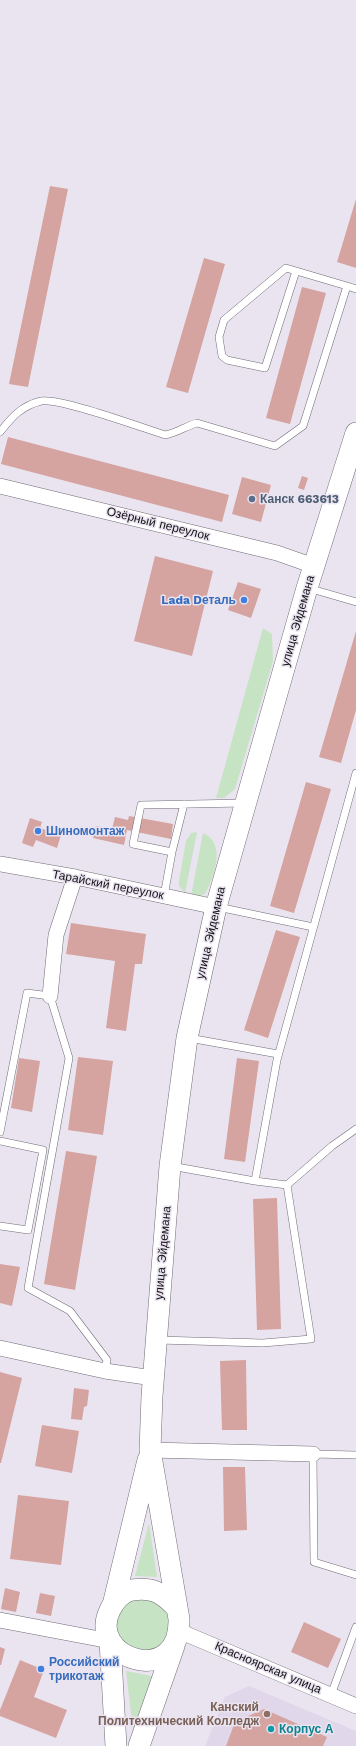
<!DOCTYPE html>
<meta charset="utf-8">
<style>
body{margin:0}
canvas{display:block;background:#eae4f0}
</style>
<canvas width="356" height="1746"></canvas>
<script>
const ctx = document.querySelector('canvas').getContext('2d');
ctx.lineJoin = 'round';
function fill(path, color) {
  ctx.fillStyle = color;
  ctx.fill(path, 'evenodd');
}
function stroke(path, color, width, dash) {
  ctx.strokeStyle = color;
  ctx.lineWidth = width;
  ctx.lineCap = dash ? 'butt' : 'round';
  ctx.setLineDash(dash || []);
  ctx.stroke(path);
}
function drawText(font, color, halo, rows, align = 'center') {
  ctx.font = font + ' "Work Sans",sans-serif';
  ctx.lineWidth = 3;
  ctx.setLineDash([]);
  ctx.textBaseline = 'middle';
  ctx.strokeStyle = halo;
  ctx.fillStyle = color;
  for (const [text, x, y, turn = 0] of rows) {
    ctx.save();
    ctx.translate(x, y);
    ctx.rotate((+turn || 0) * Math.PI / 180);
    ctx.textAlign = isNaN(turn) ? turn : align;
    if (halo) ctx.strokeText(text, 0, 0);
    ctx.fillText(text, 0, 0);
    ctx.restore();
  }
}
const built = new Path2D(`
 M249 1686 356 1731V1746H205L225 1697Z`);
const green = new Path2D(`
 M263 628 272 634 273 661 235 789 224 798H216Z
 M197 832 185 893 179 886V881L186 841 191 833Z
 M203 833C227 843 214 877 205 894L197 897 191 896Z
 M149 1523 157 1577 135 1576Z
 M116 1625a27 27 0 1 1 54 0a27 27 0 1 1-54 0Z
 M126 1671 152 1676 133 1731Z`);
const building = new Path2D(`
 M50 186 68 189 28 387 9 384Z
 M356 199V268L337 262Z
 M204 258 225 264 188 393 166 387Z
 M302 287 326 293 290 424 266 418Z
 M8 437 229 495 222 522 1 464Z
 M302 476 308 478 304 490 298 488Z
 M242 477 271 485 261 522 232 514Z
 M155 556 213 571 192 656 134 641Z
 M238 582 261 589 251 618 228 610Z
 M356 631V710L341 763 319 757Z
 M306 782 331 789 294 913 270 906Z
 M129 816 173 824 171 839 127 830 124 845 93 838 96 826 112 829 115 817 128 820Z
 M30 818 42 822 40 828 61 835 57 848 36 840 33 847 22 843Z
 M71 923 146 934 142 964H135L126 1031 106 1028 115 961 66 954Z
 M276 930 300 937 268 1038 244 1030Z
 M78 1057 113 1061 103 1135 68 1130Z
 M19 1058 40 1061 32 1112 11 1108Z
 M237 1058 259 1061 245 1162 224 1159Z
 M66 1151 97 1156 75 1290 44 1284Z
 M277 1198 281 1329 257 1330 253 1199Z
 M0 1264 20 1267 12 1306 0 1303Z
 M246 1360 247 1430H222L220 1361Z
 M0 1372 22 1378 1 1463H0Z
 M74 1388 89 1390 87 1406 84 1407 82 1420 71 1419Z
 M42 1425 79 1431 72 1473 35 1466Z
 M223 1467H245L247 1530 224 1531Z
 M18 1495 69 1501 61 1565 10 1559Z
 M5 1588 20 1592 16 1612 1 1609Z
 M40 1593 55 1596 51 1616 36 1613Z
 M304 1622 341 1639 328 1668 291 1652Z
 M0 1647 5 1649 1 1665H0Z
 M20 1660 44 1670 34 1697 67 1710 56 1738 0 1716V1710Z
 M264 1709 327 1737 323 1746H226L235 1722Z`);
const service = new Path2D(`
 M296 271 265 368 227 360 222 356 219 337 224 320 286 268 347 286
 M0 432C12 417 21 406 41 401 59 397 143 428 165 435 177 433 186 426 197 423L275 446 303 426 347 286 356 289
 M308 588 356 602
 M172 852 184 804
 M164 896 172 852 133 844 141 805 244 803
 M218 907 313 927
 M189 1038 278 1054
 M0 1132 27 993 50 996 69 1058 28 1288 70 1311 107 1360 105 1371
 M0 1141 43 1150 28 1230 0 1226
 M171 1166 255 1181 277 1060 356 773
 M255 1181 287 1185 332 1146 356 1129
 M158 1340 263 1343 311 1339 287 1185
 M356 1455 313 1454 314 1562 356 1575
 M331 1695 356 1627`);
const minor = new Path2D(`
 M0 486 277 553 314 566
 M0 864 75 877 216 907
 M50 996 56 935 75 877
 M0 1348 105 1371 153 1378
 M150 1450 313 1454
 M0 1620 110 1641
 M179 1631 356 1706`);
const secondary = new Path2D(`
 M114 1601 148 1460
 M175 1606C161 1592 152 1587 132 1590 122 1592 114 1601 110 1610 86 1659 181 1689 179 1619L150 1450 152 1396 170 1166 187 1038 216 907 307 588 356 433
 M110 1641 116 1746
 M139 1746 174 1646`);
const markers = [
 [252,499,4,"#5c6f8a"],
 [244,600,4,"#3f7fe0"],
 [38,831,4,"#3f7fe0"],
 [41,1669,4,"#3f7fe0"],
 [267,1714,4,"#8d6e63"],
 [271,1729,4,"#0f9aa8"]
];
const serviceNames = [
 ["Канск 663613",260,499]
];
const streetNames = [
 ["Озёрный переулок",158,524,14],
 ["улица Эйдемана",298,621,-74],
 ["Тарайский переулок",108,885,11],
 ["улица Эйдемана",211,933,-77],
 ["улица Эйдемана",163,1253,-85],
 ["Красноярская улица",268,1668,23]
];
const shopNames = [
 ["Lada Dеталь",236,600,"right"],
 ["Шиномонтаж",46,831],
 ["Российский",49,1662],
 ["трикотаж",49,1676]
];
const educationNames = [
 ["Канский",259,1707],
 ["Политехнический Колледж",259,1721]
];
const cultureNames = [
 ["Корпус А",279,1729]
];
fill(built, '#e0d7ea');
fill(green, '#c6e3c4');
fill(building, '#d5a3a0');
stroke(service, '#706b76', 8);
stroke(minor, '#706b76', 16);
stroke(secondary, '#706b76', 22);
stroke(service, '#fff', 7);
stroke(minor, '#fff', 15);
stroke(secondary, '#fff', 21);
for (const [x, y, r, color] of markers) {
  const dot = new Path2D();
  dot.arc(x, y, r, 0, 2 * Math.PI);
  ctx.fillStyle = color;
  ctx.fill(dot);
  stroke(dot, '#eae4f0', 1.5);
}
drawText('bold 12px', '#4e5e75', '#eae4f0', serviceNames, 'left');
drawText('12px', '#141216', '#eae4f0', streetNames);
drawText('bold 12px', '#366cbe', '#eae4f0', shopNames, 'left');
drawText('bold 12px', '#785e54', '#eae4f0', educationNames, 'right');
drawText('bold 12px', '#0d838f', '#eae4f0', cultureNames, 'left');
</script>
